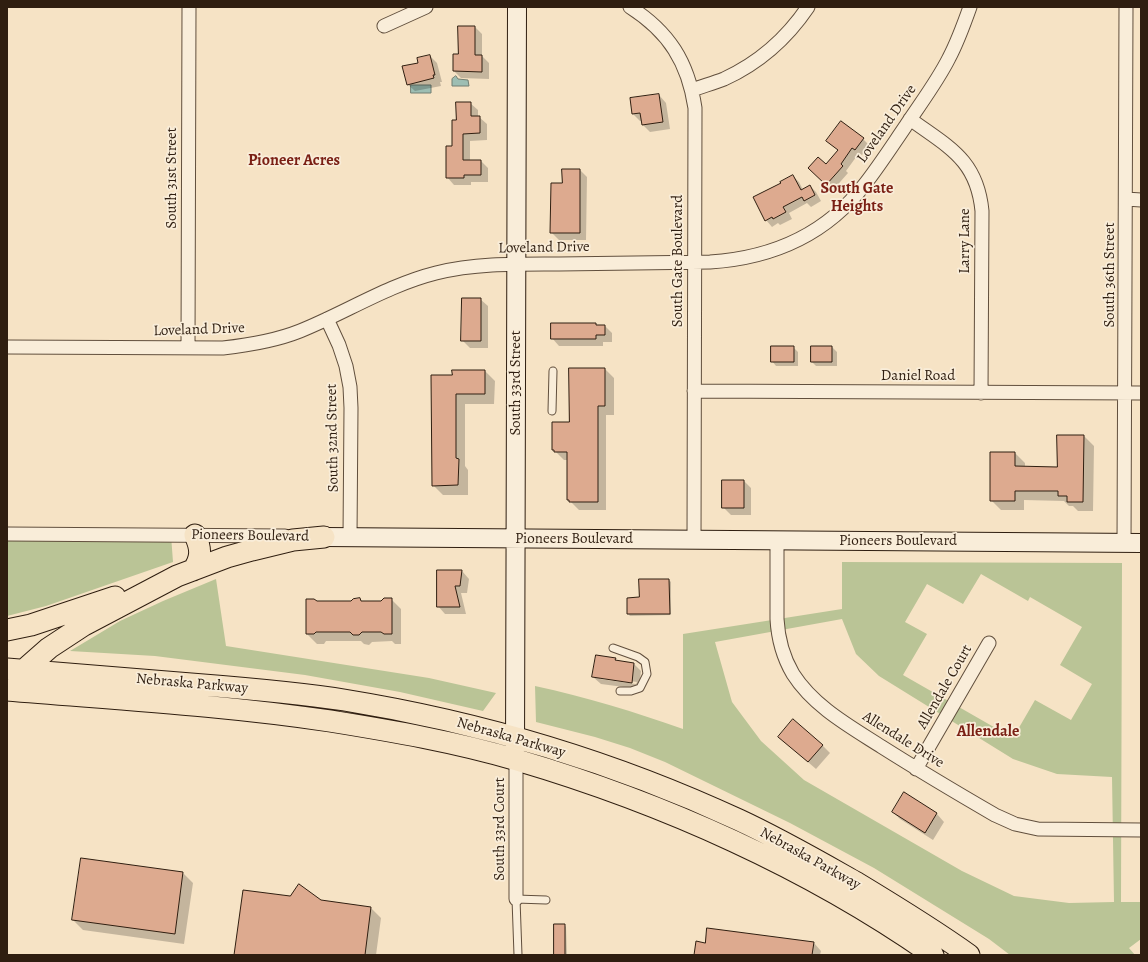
<!DOCTYPE html>
<style>
body{margin:0}
#map{position:relative;width:1148px;height:962px;overflow:hidden;background:#f6e3c5;font-family:Alegreya,serif}
canvas{display:block}
.frame{position:absolute;inset:0;border:8px solid #2f1e10;pointer-events:none}
</style>
<div id="map">
<canvas width="1148" height="962"></canvas>
<div class="frame"></div>
</div>
<script>
const ctx = document.querySelector('canvas').getContext('2d');
ctx.lineJoin = 'round';
function fill(path, color) {
  ctx.fillStyle = color;
  ctx.fill(path, 'evenodd');
}
function stroke(path, color, width, dash) {
  ctx.strokeStyle = color;
  ctx.lineWidth = width;
  ctx.lineCap = dash ? 'butt' : 'round';
  ctx.setLineDash(dash || []);
  ctx.stroke(path);
}
function drawText(font, color, halo, rows, align = 'center') {
  ctx.font = font + ' Alegreya,serif';
  ctx.lineWidth = 3.5;
  ctx.setLineDash([]);
  ctx.textBaseline = 'middle';
  ctx.strokeStyle = halo;
  ctx.fillStyle = color;
  for (const [text, x, y, turn = 0] of rows) {
    ctx.save();
    ctx.translate(x, y);
    ctx.rotate((+turn || 0) * Math.PI / 180);
    ctx.textAlign = isNaN(turn) ? turn : align;
    if (halo) ctx.strokeText(text, 0, 0);
    ctx.fillText(text, 0, 0);
    ctx.restore();
  }
}
const green = new Path2D(`
 M7 534 171 535 173 562 46 606 7 616Z
 M842 562 1122 563 1121 902H1141V939L1129 948 1135 955H1010L989 939 874 868 790 823 665 762 630 748 595 737 536 722 535 686C586 697 635 712 683 729V634L842 609ZM981 574 1028 601 1030 597 1082 627 1060 665 1092 684 1071 720 1035 700 1013 738 903 675 927 634 905 622 927 584 963 604ZM842 619 856 654 879 676 1013 759 1057 774 1112 777 1114 902 1069 903 1014 896 962 871 804 780 761 741 732 702 715 642Z
 M216 579 226 646 429 678 496 693 483 711 400 692 305 675 155 656 70 651 120 621 163 601Z`);
const water = new Path2D(`
 M456 76 458 79 468 80 469 86H452V79Z
 M411 85H431V93H411Z`);
const shadow = new Path2D(`
 M475 27 482 34V56L489 63V79L461 78 454 71 459 55Z
 M430 56 437 63 442 82H440L441 86 415 91 407 84 419 64Z
 M659 95 666 103 670 129 650 132 642 124V121H640L633 114Z
 M470 103 478 110V117H479L487 124V140L470 141V161H481L488 168V182H471V185H454L447 177 453 148 457 121Z
 M863 139 869 145 862 155 859 153 846 171 848 173 833 190 815 174 826 166 839 151 827 141Z
 M580 170 587 177 586 240H559L551 232 563 184Z
 M793 176 799 182 803 190 810 186 816 192 821 201 811 207 807 203 789 213 792 219 780 225 778 223 772 227 766 220 782 184Z
 M480 299 488 306V348H470L462 340Z
 M596 324 597 326H605L612 333V342H603V346H559L552 338Z
 M793 347 798 352V366H776L772 361Z
 M812 347H832L837 352V366H816L812 362Z
 M605 369 614 378V415H606V510H579L568 499V460H564L553 449Z
 M485 371 495 381 494 404H465V466L468 470V495H443L433 485 453 376Z
 M1084 436 1094 446 1093 511H1078L1073 506H1069L1064 501 1024 500V510H1001L991 500 1015 453 1025 463V467L1058 468Z
 M744 481 751 488V515H731L723 507Z
 M462 571 469 579 467 593H461L466 614H445L438 606Z
 M669 580 671 582V615L630 616 628 614 640 598Z
 M391 599 401 609V644H395L392 641 372 642 369 645 364 644 361 641H326L324 644H317L307 634V600L316 602H382Z
 M615 659 618 662 634 664 641 671 639 689 601 684 593 677ZM600 677 637 682 636 684 600 679Z
 M779 737 822 745 830 753 816 769Z
 M904 794 937 814 944 822 933 840 900 819 893 812Z
 M183 873 193 883 184 944 83 930 73 920Z
 M320 901 371 908 381 918 376 955H235Z
 M564 925 566 927 567 955H555Z
 M814 943 821 951 820 955H695L706 944Z`);
const building = new Path2D(`
 M458 26H475V55H482V72L453 71V54H458Z
 M430 55 435 75H433L434 78 407 85 402 66 418 63 417 58Z
 M659 94 663 122 642 125 640 113 632 114 630 98Z
 M456 102H471V116H480V133L463 134V160H481V175H464V178H446V146H452V120H456Z
 M841 121 864 138 855 150 852 148 841 164 843 166 826 185 808 168 818 157 826 164 838 150 826 141Z
 M562 169H580V233H550L551 183H562Z
 M793 175 801 190 810 185 815 195 804 201 802 197 783 207 786 212 773 219 772 217 765 221 753 197 781 183 780 182Z
 M462 298H481V341H461Z
 M551 323H596V325H605V335H596V339H551Z
 M771 346H794V362H771Z
 M811 346H832V362H811Z
 M569 368H605V406H598V502H569V500H567V452H554V450H552V422H569Z
 M452 370H485V394H456V458L459 459 458 485 432 486 431 375H452Z
 M1057 435H1084L1083 502H1067V496H1058V491H1015V501H990V452H1015V466L1057 467Z
 M722 480H744V508H722Z
 M437 570H462L460 586H455L460 607H437Z
 M639 579H669L670 614H627V598L639 597Z
 M360 598 361 601H381L384 598H392V634H384L381 632H362L359 635H353L350 632H316L314 634H306V599H314L317 601H351L353 599Z
 M596 655 616 658 615 660 634 663 632 683 592 677Z
 M793 719 823 745 808 762 778 737Z
 M904 792 937 813 925 833 892 812Z
 M81 858 183 872 175 934 72 920Z
 M299 884 321 900 371 907 365 955H234L243 890 290 896Z
 M554 924H565V955H554Z
 M707 928 814 942 812 955H694L696 941 705 943Z`);
const service = new Path2D(`
 M552 411 553 371
 M613 648 638 657 645 662 647 674 640 688 631 691H620
 M518 955 516 899 546 900`);
const minor = new Path2D(`
 M630 7C669 32 688 62 695 108L694 540
 M384 26 426 7
 M692 90C703 86 714 83 724 79 759 63 787 38 808 7
 M910 119C948 147 977 159 982 211L981 393
 M1126 199 1141 200
 M327 319 339 345 346 366 350 387 351 408 350 537
 M7 347 223 348C250 345 275 341 300 331 345 313 388 285 436 273 476 263 518 264 559 264 609 263 660 263 710 262 772 258 826 235 865 184 879 166 892 146 905 127 920 104 937 82 949 58 958 41 964 24 970 7
 M188 348 189 7
 M694 391 1141 393
 M7 534 285 536
 M777 540V619C778 638 783 657 793 674 814 707 851 727 882 747 920 771 957 793 995 815L1015 824 1038 829 1141 830
 M1124 543 1126 7
 M516 760V899
 M916 769 989 643`);
const secondary = new Path2D(`
 M324 537 1141 543
 M515 750 517 7`);
const primary = new Path2D(`
 M193 570C202 558 201 548 195 535
 M7 630 31 625 115 597
 M7 669C68 674 130 679 191 684 242 688 293 692 344 700 480 722 614 762 739 820 780 839 818 861 857 883 895 906 933 929 969 955
 M17 675 24 670 49 648 84 625 177 576 227 557 252 550 293 540 324 537
 M7 690C114 699 223 705 330 721 392 731 456 742 517 760 663 803 809 868 933 955`);
const streetNames = [
 ["Loveland Drive",887,124,-55],
 ["South 31st Street",172,178,-90],
 ["Larry Lane",965,241,-90],
 ["Loveland Drive",544,248,-1],
 ["South Gate Boulevard",678,261,-90],
 ["South 36th Street",1110,275,-90],
 ["Loveland Drive",199,330,-2],
 ["Daniel Road",918,376],
 ["South 33rd Street",516,383,-90],
 ["South 32nd Street",333,438,-91],
 ["Pioneers Boulevard",250,536,1],
 ["Pioneers Boulevard",574,539],
 ["Pioneers Boulevard",898,541],
 ["Nebraska Parkway",192,684,5],
 ["Allendale Court",945,687,-60],
 ["Nebraska Parkway",511,738,16],
 ["Allendale Drive",903,740,32],
 ["South 33rd Court",500,829,-90],
 ["Nebraska Parkway",810,859,29]
];
const neighbourhoodNames = [
 ["Pioneer Acres",294,161],
 ["South Gate",857,189],
 ["Heights",857,207],
 ["Allendale",988,732]
];
fill(green, '#bac496');
fill(water, '#9dbeb3');
stroke(water, '#717e72', 1);
fill(shadow, '#0003');
fill(building, '#ddaa8f');
stroke(building, '#2f1e10', 1);
stroke(service, '#614f3d', 9);
stroke(minor, '#614f3d', 15);
stroke(secondary, '#2f1e10', 20);
stroke(primary, '#2f1e10', 23);
stroke(service, '#f9edd9', 7);
stroke(minor, '#f9edd9', 13);
stroke(secondary, '#f9edd9', 18);
stroke(primary, '#f6e3c5', 21);
drawText('15px', '#2f1e10', '#f9edd9', streetNames);
drawText('bold 16px', '#7a1f14', '#f9edd9', neighbourhoodNames);
</script>
